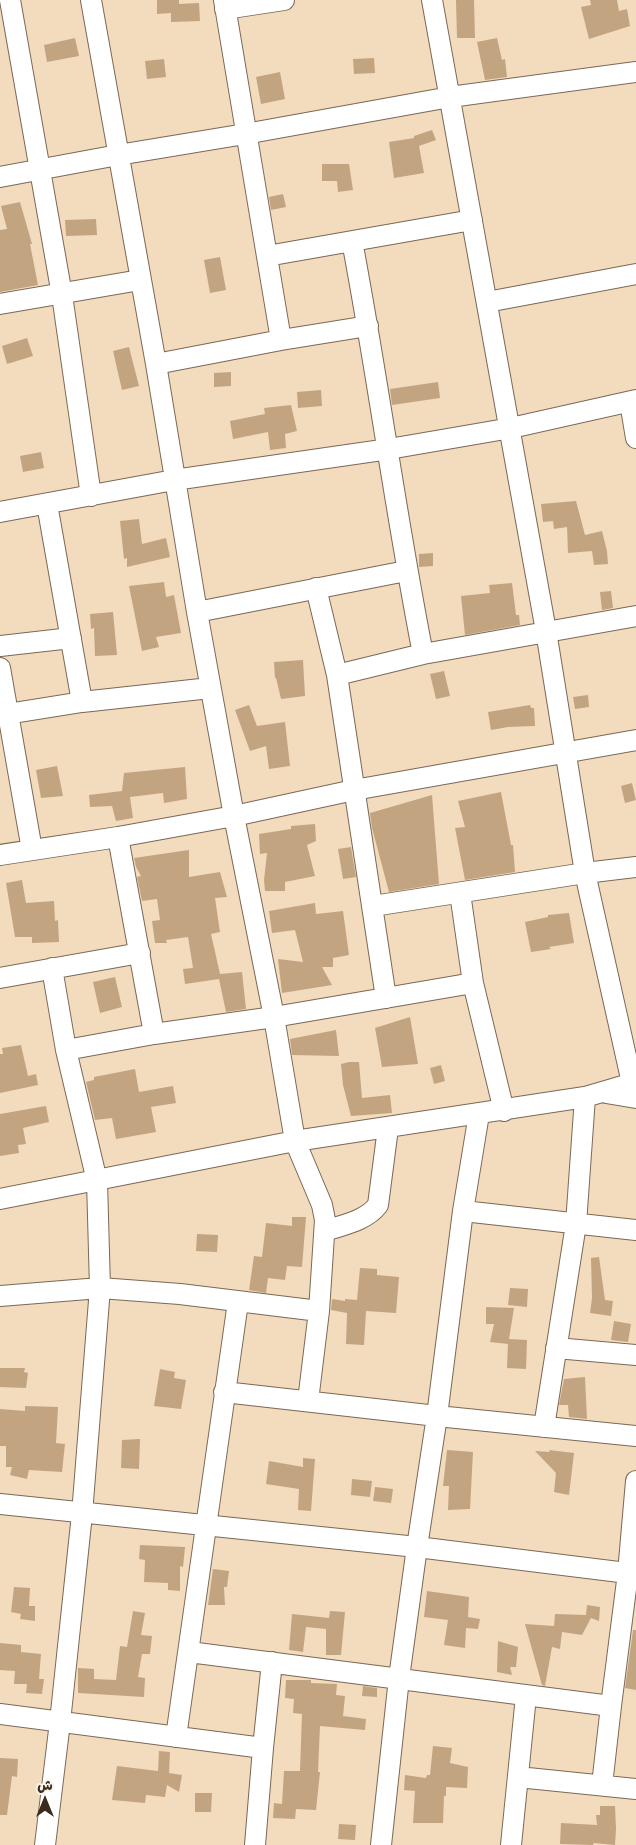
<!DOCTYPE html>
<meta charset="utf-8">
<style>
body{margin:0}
#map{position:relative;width:636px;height:1845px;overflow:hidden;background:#f3dbbe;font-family:"Shantell Sans","Playpen Sans Arabic",sans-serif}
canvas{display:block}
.north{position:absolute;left:20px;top:1775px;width:50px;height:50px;-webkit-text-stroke:4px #f7f3e8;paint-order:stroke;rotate:0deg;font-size:14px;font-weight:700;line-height:20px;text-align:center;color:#3b2a1e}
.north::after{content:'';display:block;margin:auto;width:18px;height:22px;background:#3b2a1e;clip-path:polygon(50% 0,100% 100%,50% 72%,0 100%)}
</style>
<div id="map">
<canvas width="636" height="1845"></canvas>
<div class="north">ش</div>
</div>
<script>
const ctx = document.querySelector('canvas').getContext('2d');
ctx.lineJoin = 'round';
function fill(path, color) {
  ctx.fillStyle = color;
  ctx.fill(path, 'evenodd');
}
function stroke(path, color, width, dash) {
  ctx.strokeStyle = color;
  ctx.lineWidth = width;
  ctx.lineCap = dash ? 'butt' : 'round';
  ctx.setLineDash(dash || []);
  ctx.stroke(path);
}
const building = new Path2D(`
 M157 0H179V4L199 3 200 21 171 22V13L157 14Z
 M456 0H474L475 38H457Z
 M590 0H617L619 11 627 9 630 26 589 39 581 7 591 5Z
 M75 38 79 56 47 62 44 45Z
 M497 38 502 60 505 59 507 77 485 80 477 42Z
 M374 58 375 73 354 74 353 59Z
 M164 59 166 77 147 79 145 61Z
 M280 72 285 99 261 104 256 77Z
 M432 130 436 140 419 146 424 173 394 178 389 142 414 138V136Z
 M322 164H349L353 190 338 192 337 181H322Z
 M283 194 286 207 271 210 269 197Z
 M20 202 32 244H30L38 285 0 292V230L7 229 1 206Z
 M96 219 97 235 66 236 65 220Z
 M220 257 226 290 210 293 204 260Z
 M27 338 33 356 7 364 2 346Z
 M129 347 139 386 122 390 113 351Z
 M231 372V386L214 387V373Z
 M438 382 440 398 392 405 390 389Z
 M321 390 322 406 298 408 297 392Z
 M291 405 297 431 285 434 286 448 270 450 268 432 233 439 230 421 265 414 264 408Z
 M41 452 44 468 23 472 20 456Z
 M576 501 585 535 602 531 607 551 608 564 594 565 592 551 568 553 567 527 554 529 553 521 543 522 541 504Z
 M139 519 142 544 166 538 170 557 127 567V558L124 559 120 521Z
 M433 553V566L419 567V554Z
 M164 582 166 597 174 595 181 633 156 637 159 647 142 651 129 586Z
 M512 583 516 615H519L520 625 465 635 461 596 490 593 489 585Z
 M611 591 613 608 602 610 600 592Z
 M113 612 117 655 95 656 94 628 91 629 90 614Z
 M303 660 305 696 281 699 276 678H275L274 662Z
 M444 671 450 696 436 699 430 674Z
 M588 695 589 707 575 709 573 697Z
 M249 705 257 726 285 722 290 766 269 769 266 746 250 751 235 710Z
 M530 705 531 708H534L535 726 508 727 491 730 488 712Z
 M57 766 63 796 41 798 36 770Z
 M185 767 187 799 164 803 163 793 130 797 133 818 116 821 112 806 90 807 89 795 122 791 124 773Z
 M632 783 636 800 625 803 621 786Z
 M501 792 511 845H513L515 872 465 880 455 828 465 827 458 801Z
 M432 795 439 884 389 892 372 828 370 813Z
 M315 824 316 841 307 845 315 876 285 882V891H265L264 880 267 853 260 854 259 834 291 829V826Z
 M351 847 356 877 343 879 338 849Z
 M189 850V877L220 872 227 897 215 898 220 932 211 934 220 974 242 972 246 1009 226 1012 219 979 185 984 183 969 193 968 188 937 166 940 167 943H155L152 921 160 920 157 899 142 901 137 877 141 876 136 867 134 858Z
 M22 880 26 903 54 901 55 921 58 920 59 942 32 943V937H15L6 883Z
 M315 903 316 914 343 911 349 955 333 958V967H322L332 985 282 993 278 959 303 962 295 930 272 933 269 911Z
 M569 913 574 943 549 947 551 949 531 952 525 922 548 917V915Z
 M115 977 122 1007 100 1013 93 982Z
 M410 1017 418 1064 382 1067 375 1028Z
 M336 1030 339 1056 292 1055 290 1039Z
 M21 1045 28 1076 36 1074 38 1085 0 1093V1054H3L2 1048Z
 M349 1062H359L362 1098 390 1095 392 1113 351 1116 343 1085 341 1064Z
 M441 1065 445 1081 434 1084 430 1068Z
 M135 1069 139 1092 173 1086 176 1103 151 1107 156 1132 116 1139 112 1118 95 1120 86 1082 94 1080V1077Z
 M46 1106 49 1122 23 1128 26 1144 18 1145 19 1153 0 1156V1114Z
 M292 1217H306L302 1267 287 1266 285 1280 268 1278 266 1293 249 1290 254 1256 262 1257 266 1223 292 1226Z
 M197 1234 218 1235 217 1252 196 1251Z
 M599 1257 605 1300 613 1301 611 1316 590 1313 592 1298 591 1258Z
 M360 1268 377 1269V1275L399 1277 396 1313 366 1311 364 1345 346 1344 347 1313 331 1310 332 1299 345 1301V1299L357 1300Z
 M510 1288 528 1289 527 1307 508 1305Z
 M486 1307 514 1308 509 1339 527 1340 526 1369 507 1368 508 1342V1344L490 1342 494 1324H486Z
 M614 1321 631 1324 628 1342 611 1340Z
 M0 1368H25L24 1372 28 1373 26 1388 0 1387Z
 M160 1369 175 1372 174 1378 186 1380 181 1409 154 1406Z
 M585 1377 587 1419 569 1417 568 1405H559L564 1379Z
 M25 1406 58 1407 56 1443 65 1444 62 1472 29 1470 27 1479 10 1475 12 1467H6V1446H0V1409L25 1411Z
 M140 1439 139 1469 121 1468 122 1440Z
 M447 1450 473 1452 470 1509 448 1510 449 1486H443Z
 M549 1450 574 1453 569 1495 554 1492 556 1473 535 1451 550 1452Z
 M303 1458 315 1459 311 1511 298 1510 299 1489 266 1484 269 1461 303 1467Z
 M352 1479 372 1481 370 1497 351 1495Z
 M375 1487 393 1489 391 1503 373 1501Z
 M140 1545 185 1547 183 1567 180 1566V1591L168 1590V1583L144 1582 145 1560 139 1559Z
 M213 1569 229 1571 227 1587H224L225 1605H208Z
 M14 1587 30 1588 29 1606H35V1621L20 1619 21 1614 11 1612Z
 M427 1591 469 1597 468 1617 480 1619 478 1629 466 1628 465 1648 444 1645 448 1620 424 1617Z
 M587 1605 600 1607 599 1621 591 1618 582 1635 562 1632 560 1649 552 1647 545 1686 542 1685 525 1624 554 1626 555 1614 586 1615Z
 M133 1611 145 1613 141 1635 152 1636 150 1654H142L138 1677 145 1678 144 1697 78 1693V1668L94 1669V1679L116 1680 120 1646 127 1647Z
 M330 1611 345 1612 341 1655H326V1629L306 1627 303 1652 289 1650 292 1614 329 1618Z
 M633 1630H636V1690L625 1688Z
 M498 1641 518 1647 516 1667H510L512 1675 497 1672Z
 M0 1643 21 1645V1652L41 1654 39 1679H44L42 1694 26 1693 27 1684H14L15 1671 0 1670Z
 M286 1680H311V1683L337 1684 336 1695 345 1696 343 1716 366 1719 365 1730 320 1726 318 1772H320L316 1810 296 1809 295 1819 273 1818 274 1803 282 1804 284 1771H300L302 1714 293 1713 294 1699 285 1698Z
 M363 1686 377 1688V1697L362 1696Z
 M433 1746 452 1748 450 1763 468 1767 467 1788 446 1787V1796H444L443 1823H413L415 1791 404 1790 405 1775 426 1778 427 1775H430Z
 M159 1751 170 1752 169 1773 182 1775 179 1792 167 1785 165 1797 146 1795 145 1803 112 1800 117 1766 158 1771Z
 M0 1758 18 1759 17 1777 12 1776 7 1815H0Z
 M195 1793H212L211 1812H195Z
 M600 1806H615L616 1829 615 1845 594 1843 593 1845 560 1844 561 1823 597 1825 596 1815H600Z
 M339 1824 356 1825 355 1840 338 1839Z`);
const minor = new Path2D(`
 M10 0 62 295 91 496
 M91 0 156 364 197 612 234 816 274 1017 295 1141 322 1205 325 1220 319 1311 308 1401
 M224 0 281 340
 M432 0 546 631 585 873 632 1083
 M225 9 284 0
 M0 177 118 155 245 134 450 97 636 72
 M352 241C378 378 396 517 423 654
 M267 256 472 220
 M487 302 636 274
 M0 304 140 280
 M156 364 281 340 368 326
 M630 402 636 438
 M47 504 82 702
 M0 512 174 480 389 449 511 428 636 400
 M316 588 337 675 386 998
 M197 612 406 571
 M0 646 71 638
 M0 668 32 850
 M337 675 423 654 636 616
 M7 714 82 702 210 688
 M118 837 154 1034
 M0 855 118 837 234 816 354 790 636 740
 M460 893 473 983 504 1111
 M373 906 585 873 636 867
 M0 978 140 953
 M66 1050 154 1034 274 1017 473 983
 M606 1093 636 1098
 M0 1199 295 1141 585 1097 636 1082
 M463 1211 636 1230
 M325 1231C342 1225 366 1221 378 1205L388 1128
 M0 1296 100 1288 180 1294 319 1311
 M556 1348 636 1355
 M224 1392 437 1416 636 1436
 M544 1427 576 1224 585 1097
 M0 1504 417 1547 636 1574
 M189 1652 611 1706
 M0 1714 263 1748
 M176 1737C198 1592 216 1447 238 1302
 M518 1777 636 1789
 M602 1785 611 1706 628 1573 636 1481
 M45 1845 60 1722 82 1514 100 1288 97 1181 66 1050 52 968
 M255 1845 263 1748 272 1662
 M381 1845 399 1678 417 1547 437 1416 463 1211 479 1114
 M511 1845 526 1696`);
fill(building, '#c3a481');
stroke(minor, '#7b6856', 22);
stroke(minor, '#fff', 20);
</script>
